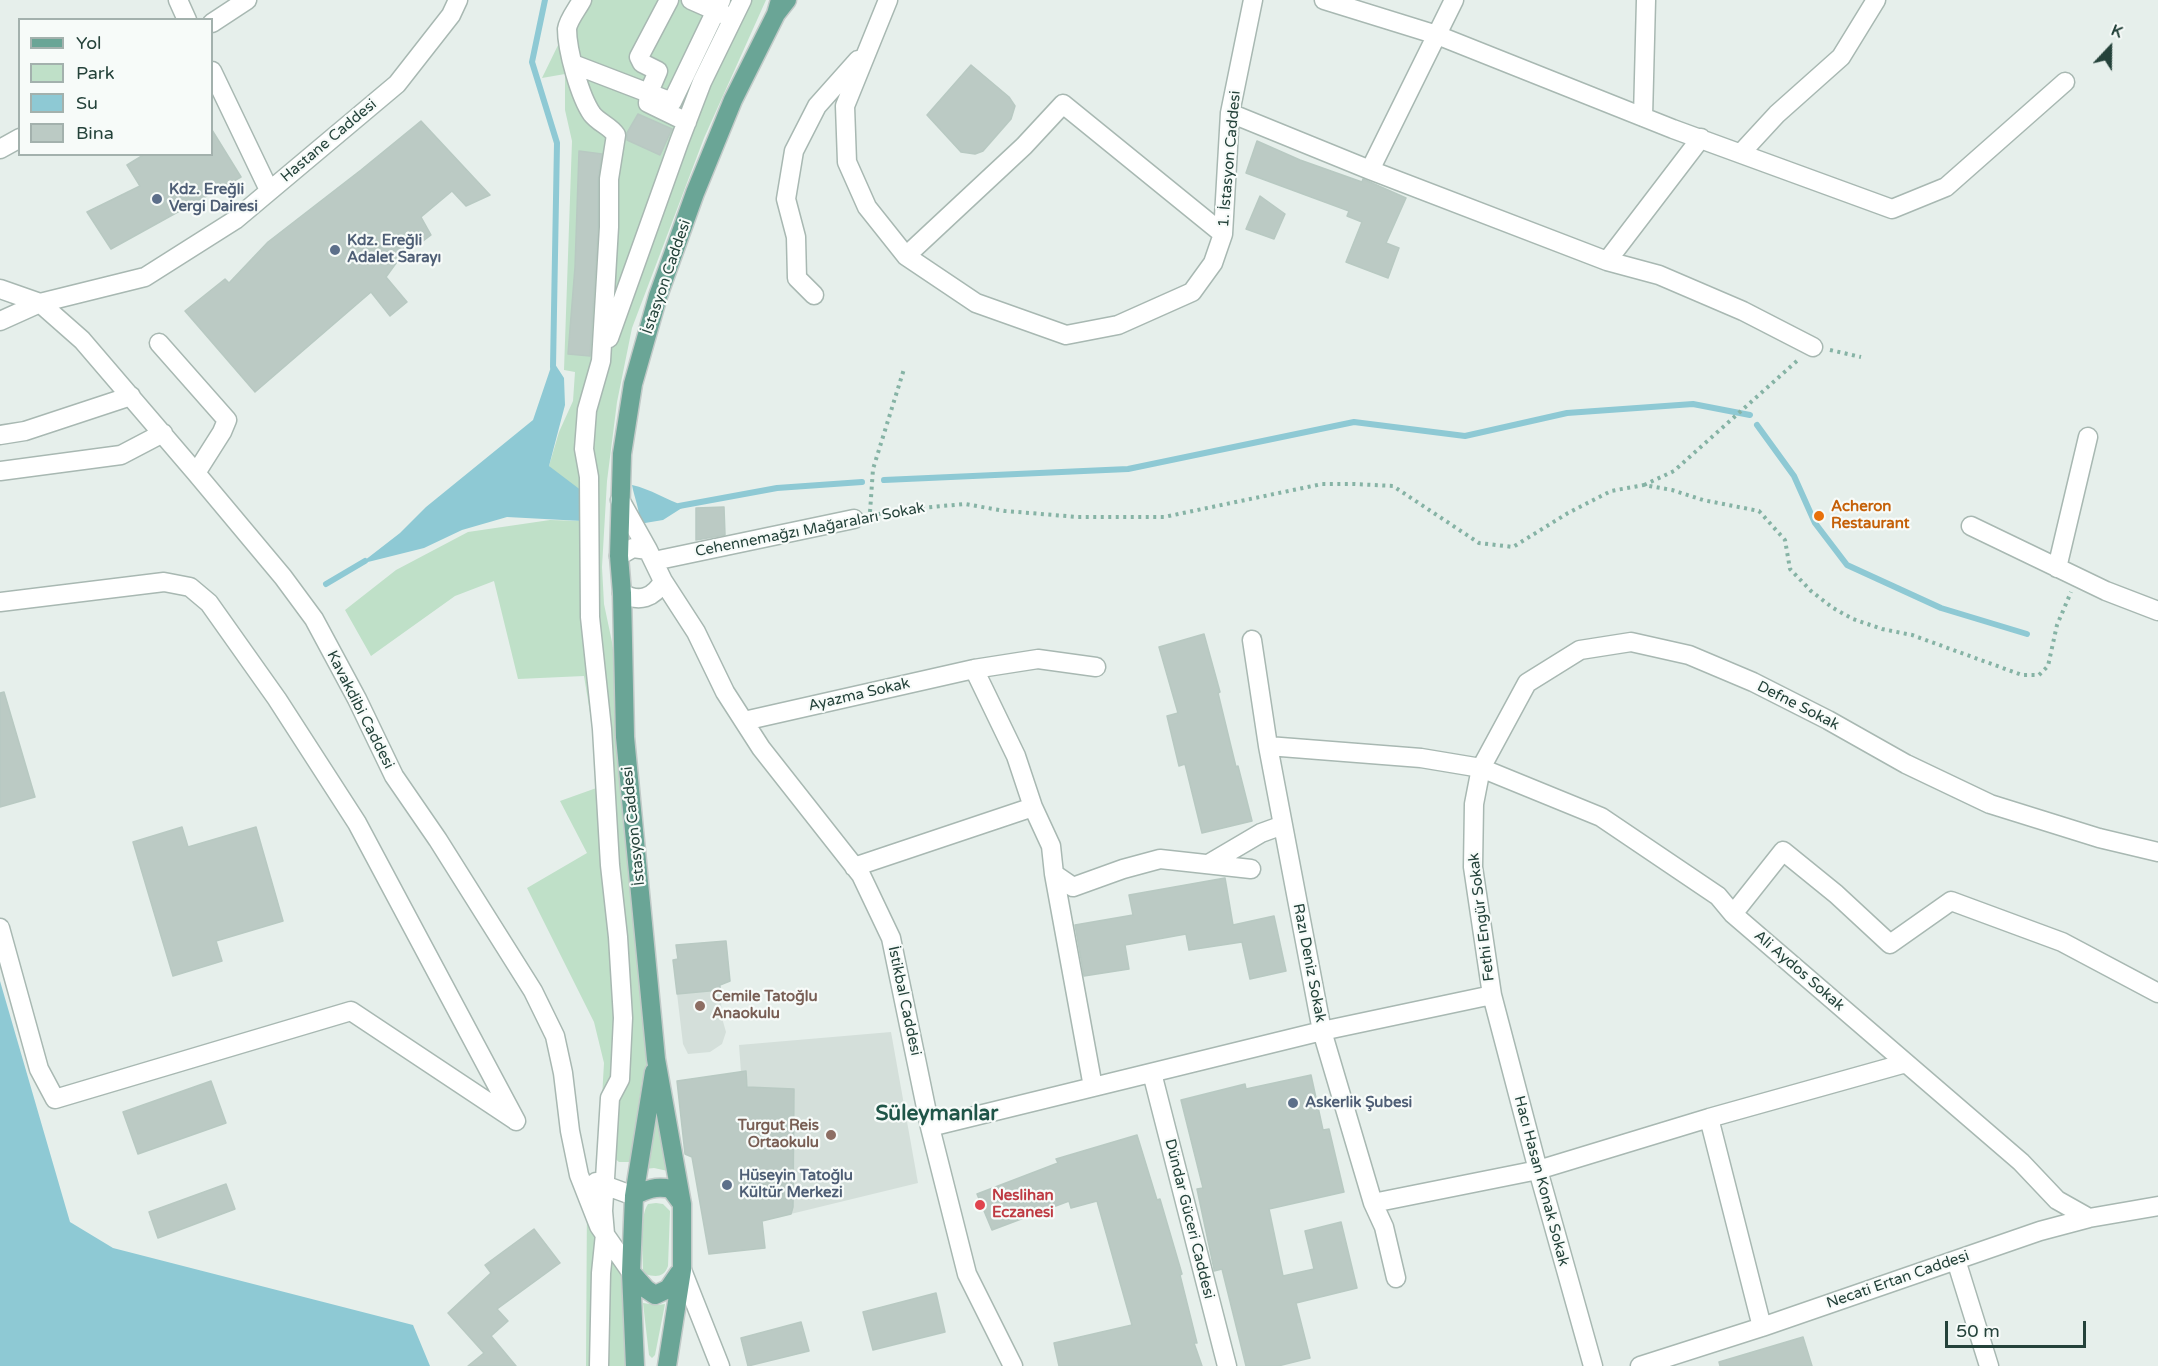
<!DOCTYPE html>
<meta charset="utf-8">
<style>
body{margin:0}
#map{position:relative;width:2158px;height:1366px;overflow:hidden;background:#e6efeb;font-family:"Varela Round",sans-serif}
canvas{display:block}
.legend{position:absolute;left:18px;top:18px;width:195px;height:138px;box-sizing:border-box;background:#f7fbf9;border:2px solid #a3b1ad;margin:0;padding:8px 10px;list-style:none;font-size:18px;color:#24423a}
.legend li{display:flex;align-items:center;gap:12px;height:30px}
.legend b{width:30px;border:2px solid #a3b1ad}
.north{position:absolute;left:2080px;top:18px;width:60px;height:60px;-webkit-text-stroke:4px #f7fbf9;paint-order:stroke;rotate:22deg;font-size:16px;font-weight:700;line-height:24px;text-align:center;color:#24423a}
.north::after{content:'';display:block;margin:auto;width:21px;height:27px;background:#24423a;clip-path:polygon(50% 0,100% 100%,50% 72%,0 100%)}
.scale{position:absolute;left:1945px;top:1321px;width:141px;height:27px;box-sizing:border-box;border:3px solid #24423a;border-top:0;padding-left:8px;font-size:18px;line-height:21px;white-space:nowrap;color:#24423a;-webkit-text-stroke:4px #f7fbf9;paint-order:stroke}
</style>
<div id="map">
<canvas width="2158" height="1366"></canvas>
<ul class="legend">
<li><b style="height:8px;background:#6aa596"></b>Yol</li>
<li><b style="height:16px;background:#bfe0c8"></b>Park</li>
<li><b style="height:16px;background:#8ec9d4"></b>Su</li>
<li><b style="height:16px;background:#bbcac4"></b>Bina</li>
</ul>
<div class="north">K</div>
<div class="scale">50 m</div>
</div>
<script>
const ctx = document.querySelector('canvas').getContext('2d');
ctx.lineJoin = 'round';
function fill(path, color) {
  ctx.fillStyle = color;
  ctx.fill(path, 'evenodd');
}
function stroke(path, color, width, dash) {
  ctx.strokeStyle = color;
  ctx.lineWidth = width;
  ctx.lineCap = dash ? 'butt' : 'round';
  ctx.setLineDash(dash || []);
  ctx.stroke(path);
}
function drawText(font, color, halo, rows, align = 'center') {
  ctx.font = font + ' "Varela Round",sans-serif';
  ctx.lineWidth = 4.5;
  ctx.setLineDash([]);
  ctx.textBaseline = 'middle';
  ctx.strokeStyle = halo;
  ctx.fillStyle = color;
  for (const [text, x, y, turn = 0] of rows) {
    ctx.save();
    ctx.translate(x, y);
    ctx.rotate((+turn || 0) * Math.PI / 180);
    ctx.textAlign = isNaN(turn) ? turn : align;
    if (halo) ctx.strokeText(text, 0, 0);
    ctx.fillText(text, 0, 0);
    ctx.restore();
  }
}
const built = new Path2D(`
 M726 941 730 981 720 985 722 1018 726 1032 722 1044 710 1052 688 1054 683 1044 673 960 677 959 676 945Z
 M891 1032 918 1183 762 1221 746 1072H741L739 1045Z`);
const green = new Path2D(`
 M580 0H766L704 138 632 328 617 402 607 481 602 567 604 604 612 642 629 764 650 1043 645 1078 642 1082 630 1162H619L612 1156 600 1132 604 1063 594 1022 527 888 587 853 560 801 602 786 584 676 518 679 494 581 455 596 371 656 345 610 396 570 468 532 550 520 581 521 549 466 559 432 573 401 575 372 564 370 572 141 565 110V74L542 78Z
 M657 1115 668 1171 654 1168 645 1169 655 1118Z
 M587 1198 636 1298 639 1366H586Z
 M656 1203 663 1204 670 1211 668 1266C664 1278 655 1277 645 1274L643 1270C643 1253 639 1217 648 1204Z
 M643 1303 657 1305 665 1304 655 1355 652 1358 649 1355Z`);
const water = new Path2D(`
 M553 361 564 378 565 405 549 466 582 491V521L507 517 462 530 424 548 360 564 400 533 426 507 533 420Z
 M632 485C651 489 666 500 685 506L663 520 639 524C641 512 634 497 632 485Z
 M0 981 70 1222 113 1248 413 1325 430 1366H0Z`);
const stream = new Path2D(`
 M545 0 532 62 557 143 553 367
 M1757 425 1794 476 1815 523 1847 565 1941 608 2027 634
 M884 480 1128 469 1354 422 1465 436 1567 413 1693 404 1750 415
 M679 506 777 488 862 482
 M326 584 365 561`);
const building = new Path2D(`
 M971 65 1009 97 1015 106 1011 119 983 151 975 154 961 152 927 115Z
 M638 114 672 129 660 155 627 140V133Z
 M421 121 490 195 466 206 452 191 421 217 431 235 399 259 386 277 407 302 390 316 371 292 255 392 185 311 225 279 229 283 268 242 361 170Z
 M212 130 241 177 111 249 87 212 140 186 127 165 145 154H212Z
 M1257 141 1300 160 1362 182 1363 179 1406 198 1386 243 1399 248 1388 278 1346 262 1362 222 1347 216 1349 211 1246 173Z
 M579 151 602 154 598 179V227L590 356 568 354 575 267Z
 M1260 196 1285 214 1274 239 1246 229Z
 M724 507 725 535 696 540V508Z
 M1204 634 1220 692 1218 693 1236 767 1238 766 1252 821 1202 833 1185 764 1179 766 1167 716 1178 713 1159 647Z
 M4 692 35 797 0 807V693Z
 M182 827 188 847 256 827 283 921 216 941 222 961 173 976 133 842Z
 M1225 878 1233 925 1274 916 1286 971 1250 979 1242 942 1189 950 1186 934 1125 945 1129 969 1084 976 1075 925 1133 915 1129 895Z
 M726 941 730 981 720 985V990L677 994 673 960 678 959 676 945Z
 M746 1071 747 1087 794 1089 793 1207 791 1214 762 1221 765 1248 709 1254 692 1157 685 1154 677 1081Z
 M1311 1075 1323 1130 1329 1129 1344 1192 1269 1209 1283 1276 1314 1269 1305 1231 1341 1222 1357 1288 1296 1303 1310 1358 1278 1366H1246L1222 1269 1214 1271V1269L1197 1189 1203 1188 1181 1100 1245 1084 1246 1089Z
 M211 1081 226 1123 138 1154 123 1112Z
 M1137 1135 1157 1200 1160 1199 1182 1274 1180 1275 1197 1343H1194L1202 1366H1059L1054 1343 1132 1325 1097 1201 1071 1208 1069 1201 992 1230 977 1194 1058 1163 1056 1159Z
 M226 1184 235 1209 158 1238 149 1212Z
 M534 1229 560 1263 497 1309 508 1321 491 1336 516 1366H468L484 1353 448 1313 491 1273 485 1265Z
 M936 1293 945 1332 873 1350 863 1312Z
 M801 1322 809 1351 748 1366 741 1338Z
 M1803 1337 1812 1366H1720L1719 1362Z`);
const path = new Path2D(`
 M1830 350 1861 357
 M1644 485 1674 471 1798 360
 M870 512 873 469 904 369
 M870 516 898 510 965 504 1005 511 1078 517H1164L1322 484H1353L1393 486 1479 543 1513 547 1568 513 1611 491 1644 485 1672 490 1703 500 1759 511 1785 540 1790 569 1811 591 1833 608 1853 619 1882 629 1912 635 2022 675H2039L2048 666 2057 625 2071 592`);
const minor = new Path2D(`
 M178 0 187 20
 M582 0C578 8 568 20 567 29 567 50 580 97 592 114 599 123 610 126 616 135L609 179V227L601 361 587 410 584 449 589 477 590 617 602 729 610 865 618 937 623 1018 620 1079 610 1098 603 1211 605 1234 601 1273 599 1366
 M669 0 639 57 642 63 658 71 649 92 648 103 687 122
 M691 0 725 15
 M888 0 845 106 847 162 867 207 906 256 976 303 1066 335 1118 325 1192 292 1213 263 1223 234 1230 113 1253 0
 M1324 0 1437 35 1673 129 1892 209 1946 187 2065 82
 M212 23 247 0
 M573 64 672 102 721 0
 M212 71 269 190
 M1230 113 1370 170 1607 261 1701 138
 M1643 117 1646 0
 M0 149 20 138
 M1741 153 1777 114 1841 57 1876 0
 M1370 170 1454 0
 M906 256 1024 146 1063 104 1223 234
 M1607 261 1659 275 1743 311 1813 347
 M0 289 40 303 82 340 196 473 283 577 314 619 357 699 394 776 438 840 533 991 555 1036 563 1073 570 1131 579 1175 599 1226 631 1272
 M814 295 797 278 796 237 786 199 794 151 817 106 858 60
 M0 321 40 303 145 277 235 220 397 84 451 15 458 0
 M609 338 679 142 702 82 742 0
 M159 343 227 420 222 432 196 473
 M0 435 25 431 131 396
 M0 471 121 455 163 433
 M620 500 648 550
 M1971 526 2106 591 2158 611
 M619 556 633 548 648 550 663 581C654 598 639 603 622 593
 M654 561 854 519
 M2057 568 2088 437
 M663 581 696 632 725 692 761 748 861 875 891 938 930 1127 967 1274 1013 1366
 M0 602 164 582 190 587 209 603 277 699 357 823 516 1121
 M1252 640 1268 746 1322 1031 1373 1203 1384 1227 1396 1278
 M744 721 974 669 1038 659 1096 667
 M1268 746 1421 758 1481 768 1601 817 1718 896 1733 914 2021 1162 2057 1200 2089 1218
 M1033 807 1051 846 1054 874 1073 887 1123 869 1160 859 1251 869
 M1210 863 1261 833 1283 825
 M854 867 1033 807 1016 756 974 669
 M1054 874 1093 1087
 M1733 914 1783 851 1836 894 1890 944 1951 901 2062 942 2158 993
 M0 928 39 1069 55 1099 351 1011 515 1120
 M1152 1073 1227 1366
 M1709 1118 1762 1327
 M930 1127 1322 1031 1492 995
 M596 1182 634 1196
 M1373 1203 1538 1170 1709 1118 1906 1063
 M1956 1260 1989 1366
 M682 1270 720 1366
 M1593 1366 1538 1170 1492 995 1473 867 1474 804 1481 768 1527 683 1580 650 1631 642 1689 655 1753 682 1828 720 1906 764 1990 804 2099 838 2158 852
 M1640 1366 1762 1327 2040 1231 2089 1218 2158 1206`);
const major = new Path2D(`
 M780 0 776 14 787 0
 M634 1196C647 1189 656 1186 671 1189L682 1204
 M631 1272 646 1289 655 1295 668 1289 679 1273
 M635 1366 631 1272 634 1196 654 1072
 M667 1366 682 1270V1204L656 1059 625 737 622 593 619 556 622 454 633 384 658 296 695 193 733 100 776 14`);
const markers = [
 [157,199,6,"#5c6f8a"],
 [335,250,6,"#5c6f8a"],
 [1819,516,6,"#e8710a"],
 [700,1006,6,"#8d6e63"],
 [1293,1103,6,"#5c6f8a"],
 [831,1135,6,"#8d6e63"],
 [727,1185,6,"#5c6f8a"],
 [980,1205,6,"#e0444e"]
];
const streetNames = [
 ["Hastane Caddesi",329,141,-40],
 ["1. İstasyon Caddesi",1230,159,-85],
 ["İstasyon Caddesi",667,277,-71],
 ["Cehennemağzı Mağaraları Sokak",810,530,-11],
 ["Ayazma Sokak",859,695,-13],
 ["Defne Sokak",1798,706,27],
 ["Kavakdibi Caddesi",360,710,63],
 ["İstasyon Caddesi",634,826,-96],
 ["Fethi Engür Sokak",1482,917,-97],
 ["Razı Deniz Sokak",1309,963,79],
 ["Ali Aydos Sokak",1799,971,41],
 ["İstikbal Caddesi",904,1001,78],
 ["Hacı Hasan Konak Sokak",1541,1181,75],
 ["Dündar Güceri Caddesi",1189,1219,76],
 ["Necati Ertan Caddesi",1898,1280,-19]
];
const serviceNames = [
 ["Kdz. Ereğli",169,190],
 ["Vergi Dairesi",169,207],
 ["Kdz. Ereğli",347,241],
 ["Adalet Sarayı",347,258],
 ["Askerlik Şubesi",1305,1103],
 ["Hüseyin Tatoğlu",739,1176],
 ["Kültür Merkezi",739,1193]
];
const foodNames = [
 ["Acheron",1831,507],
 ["Restaurant",1831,524]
];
const educationNames = [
 ["Cemile Tatoğlu",712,997],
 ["Anaokulu",712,1014],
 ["Turgut Reis",819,1126,"right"],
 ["Ortaokulu",819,1143,"right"]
];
const healthNames = [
 ["Neslihan",992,1196],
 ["Eczanesi",992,1213]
];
const districtNames = [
 ["Süleymanlar",937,1114]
];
fill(built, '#d4dfda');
fill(green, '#bfe0c8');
fill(water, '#8ec9d4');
stroke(stream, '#8ec9d4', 6);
fill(building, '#bbcac4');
stroke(building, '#b8c9c2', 1.5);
stroke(minor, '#a8b8b2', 21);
stroke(major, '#c2cac8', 21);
stroke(path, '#86b3a5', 4, [3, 4.5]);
stroke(minor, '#fff', 18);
stroke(major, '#6aa596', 18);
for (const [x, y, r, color] of markers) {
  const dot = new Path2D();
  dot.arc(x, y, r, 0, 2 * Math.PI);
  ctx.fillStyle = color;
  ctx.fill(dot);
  stroke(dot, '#f7fbf9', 2);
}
drawText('15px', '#24423a', '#f7fbf9', streetNames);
drawText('bold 15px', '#4e5e75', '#f7fbf9', serviceNames, 'left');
drawText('bold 15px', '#c56008', '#f7fbf9', foodNames, 'left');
drawText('bold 15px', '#785e54', '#f7fbf9', educationNames, 'left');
drawText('bold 15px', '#be3a42', '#f7fbf9', healthNames, 'left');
drawText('bold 21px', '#1f5548', '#f7fbf9', districtNames);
</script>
